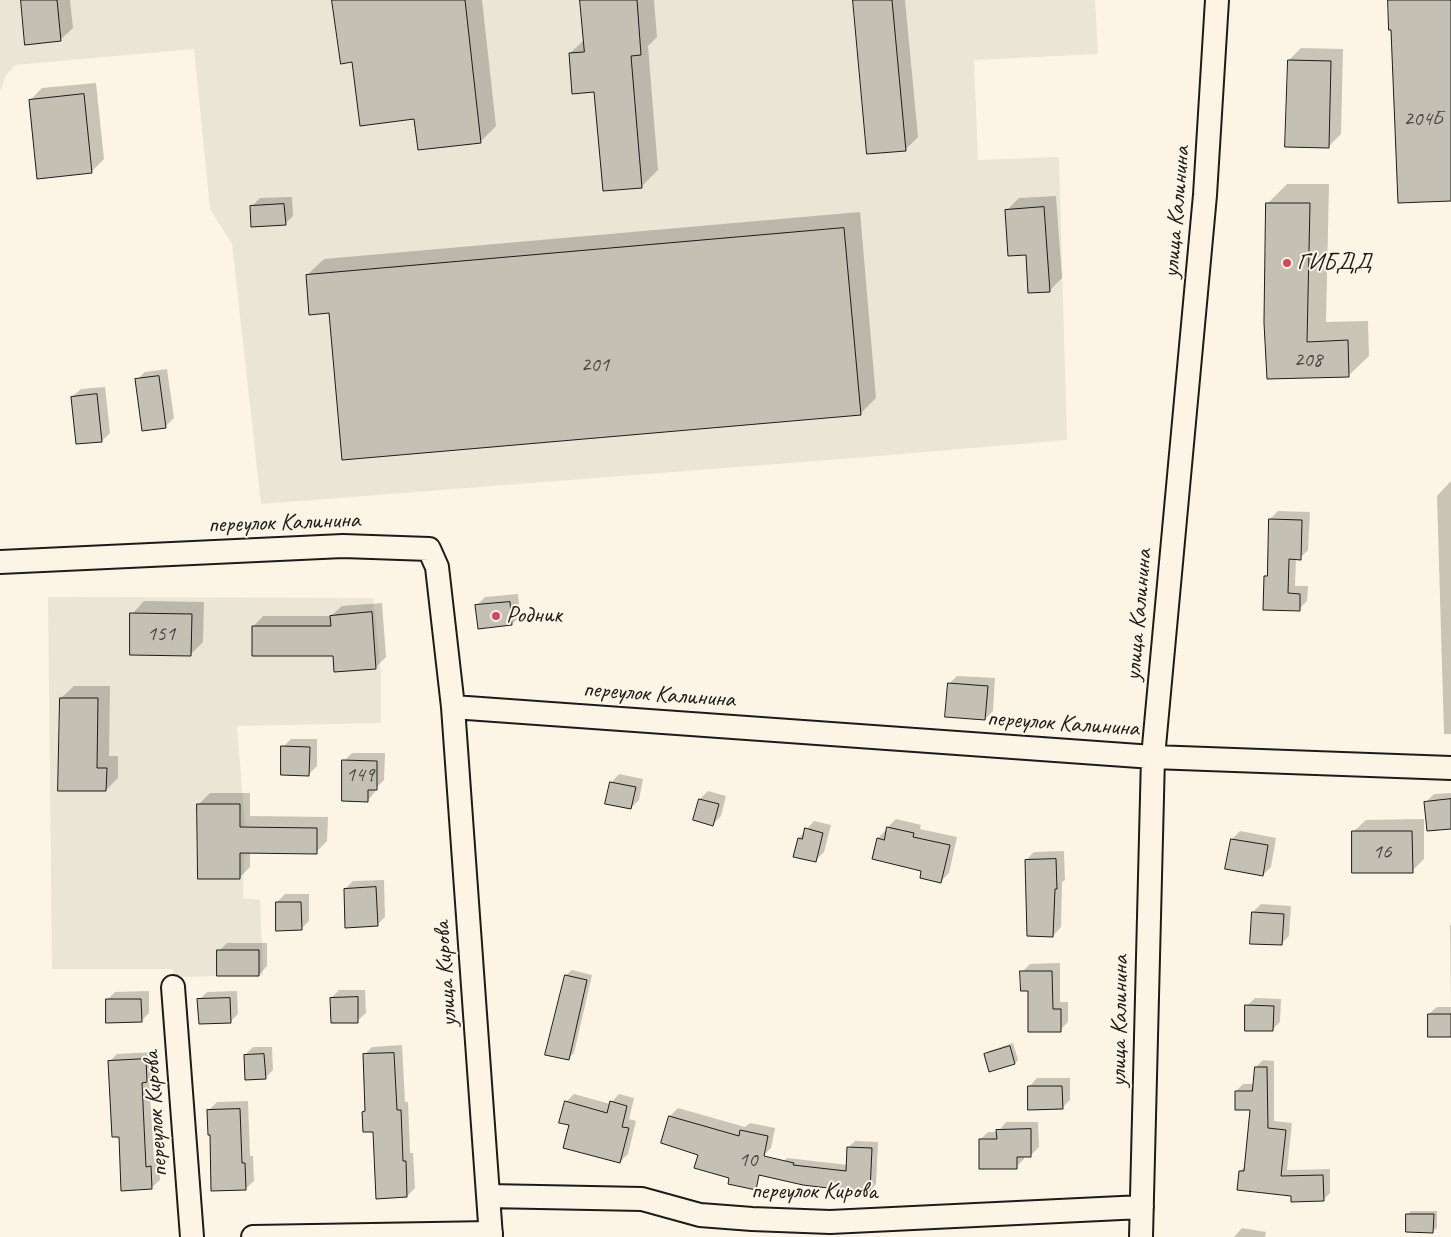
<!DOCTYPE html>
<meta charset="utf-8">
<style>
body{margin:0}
canvas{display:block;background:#fcf5e5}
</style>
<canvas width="1451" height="1237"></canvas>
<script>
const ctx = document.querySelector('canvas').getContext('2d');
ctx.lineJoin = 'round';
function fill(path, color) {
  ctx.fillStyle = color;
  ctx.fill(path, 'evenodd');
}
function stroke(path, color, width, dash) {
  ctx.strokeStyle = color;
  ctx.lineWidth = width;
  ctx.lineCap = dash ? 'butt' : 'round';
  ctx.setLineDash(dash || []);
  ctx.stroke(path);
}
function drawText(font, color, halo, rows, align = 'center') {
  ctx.font = font + ' Caveat,sans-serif';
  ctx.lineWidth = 4;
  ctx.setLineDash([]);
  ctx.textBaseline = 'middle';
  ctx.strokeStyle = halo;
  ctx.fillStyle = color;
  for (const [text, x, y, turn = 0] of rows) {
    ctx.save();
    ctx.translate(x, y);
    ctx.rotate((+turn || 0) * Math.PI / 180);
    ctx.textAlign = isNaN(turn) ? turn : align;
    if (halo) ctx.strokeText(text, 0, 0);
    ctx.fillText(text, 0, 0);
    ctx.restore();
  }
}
const built = new Path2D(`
 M0 0H1095L1098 54 974 60 978 160 1059 157 1067 440 867 457 261 504 232 244 210 209 194 49 15 65 6 75 0 92Z
 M48 597 373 598 381 673V723L237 726 245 826 243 898 260 900 263 975 173 977V969H52Z`);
const shadow = new Path2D(`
 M22 0H70L73 28 60 40Z
 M334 0H482L496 126 481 141 419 149 415 118 353 61Z
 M581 0H654L657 37 648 46 658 170 642 186 596 91 570 53 584 40Z
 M854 0H905L918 137 905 150Z
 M1301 48 1343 49 1341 134 1328 147 1289 60Z
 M96 83 104 159 91 172 30 100 42 88Z
 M1287 184H1329L1326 322 1368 321 1369 356 1349 375 1268 378V203Z
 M1056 196 1062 278 1049 291 1027 253 1006 211 1019 198Z
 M292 197 293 216 285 224 252 206 260 198Z
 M860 212 876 398 860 414 330 311 307 275 324 259Z
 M167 369 174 418 166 426 137 380 145 372Z
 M105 387 110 433 102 441 72 397 81 389Z
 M1451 481V734H1444L1437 496Z
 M1278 511 1310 512 1308 550 1300 558H1296L1295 586H1308L1307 601 1299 609 1265 577 1269 573 1270 519Z
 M518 594 520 616 512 624 477 605 485 597Z
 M144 601 204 602 203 642 191 654 132 614Z
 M382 603 386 657 376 667 334 655 253 627 263 616H331L342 606Z
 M957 676 995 678 993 711 985 719 949 684Z
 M74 686H110L109 756H118V778L106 790 61 698Z
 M291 739H317V766L309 774 283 747Z
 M352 753H385L384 780 375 789V792L367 801 344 761Z
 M619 774 643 779 639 800 631 808 611 783Z
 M708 791 726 796 721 816 713 824 700 799Z
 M210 793H250V816L328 817 327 841 316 852 250 851V867L239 878 199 804Z
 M1451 793V828L1426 802 1434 794Z
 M896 819 921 825 920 829 957 837 949 873 941 881 878 838 886 830 887 831 888 827Z
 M1424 819V859L1412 871 1353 832 1366 820Z
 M814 821 831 825 824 852 816 860 799 838Z
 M1240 831 1276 838 1271 867 1263 875 1232 839Z
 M1064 851 1065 880 1062 882 1061 927 1053 936 1026 860 1034 852Z
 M384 880 385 917 377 925 345 889 353 881Z
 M285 894H309V921L301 929 277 902Z
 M1261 904 1291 906 1289 936 1281 944 1253 912Z
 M1450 925H1451V1036L1429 1014 1437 1007H1451Z
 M227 943H267V966L259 975 219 951Z
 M1060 963V1002H1068V1022L1060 1030 1029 990 1022 972 1030 964Z
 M572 970 592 975 574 1053 568 1058 566 975Z
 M339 990H365L366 1013 357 1021 331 998Z
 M149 991V1013L141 1021 107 1000 115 992Z
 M237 991 238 1014 230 1022 199 1000 207 992Z
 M1255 998 1281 999 1280 1022 1272 1030 1247 1006Z
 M1013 1043 1018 1060 1015 1063 985 1055 989 1051Z
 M402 1045 405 1102H408L410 1153H413L415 1188 407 1196 363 1112 367 1109 364 1055 372 1047Z
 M253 1047H272L273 1070 265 1078 245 1055Z
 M154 1052 155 1073 149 1079 154 1159H159L160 1180 151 1188 120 1135 109 1062 117 1054Z
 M1263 1060 1274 1061V1121L1292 1123 1287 1170 1330 1169V1193L1323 1200 1293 1195 1240 1171 1246 1166 1252 1109 1236 1091 1243 1084H1254L1256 1067Z
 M1037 1078H1070V1100L1062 1108 1029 1087Z
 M574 1094 610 1104 619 1094 634 1098 629 1119 636 1121 628 1154 620 1162 571 1125 566 1102Z
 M248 1101 250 1156H253L254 1181 245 1189 211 1134 208 1111 217 1102Z
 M678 1108 745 1127 750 1123 775 1128 771 1148 763 1156 699 1154 662 1143 670 1116Z
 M1006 1122H1038L1039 1147 1031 1155H1024V1159L1016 1167 980 1140 988 1132H998Z
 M855 1141 878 1142 876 1184 870 1191 781 1164 787 1158 848 1165 849 1147Z
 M1411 1211H1437V1228L1433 1231 1407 1215Z
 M1242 1228 1266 1232 1265 1237H1234Z`);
const building = new Path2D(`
 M21 0H57L61 41 25 45Z
 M332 0H465L481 143 418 150 414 119 360 126 352 62 341 64Z
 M580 0H637L641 55 631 56 642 188 603 191 594 92 572 94 569 53 584 52Z
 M853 0H892L906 151 867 154Z
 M1388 0H1451V201L1398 203 1391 30H1389Z
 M1288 60 1331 61 1329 148 1285 147Z
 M84 94 92 173 37 179 29 100Z
 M1266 203H1310L1307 342 1348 340 1349 377 1267 379 1264 323Z
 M284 204 286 225 251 227 250 206Z
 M1044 207 1050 292 1028 293 1026 255 1008 256 1005 210Z
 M844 228 861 415 342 460 329 313 309 315 306 275Z
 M159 376 166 428 142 431 135 379Z
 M97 394 102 442 76 444 71 397Z
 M1269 519 1302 520 1301 560 1289 559 1288 593 1300 594V611L1263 610 1264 576H1267Z
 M510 602 512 625 478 629 475 605Z
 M372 612 376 669 334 672 333 656H252V626H331L330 616Z
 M130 613 192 614 191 656 130 655Z
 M948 683 988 686 985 720 945 717Z
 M60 698H98L97 768H107L106 791H58Z
 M281 746 310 747 309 776 281 775Z
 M342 760 377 761V790H368V802L342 801Z
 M610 782 636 787 631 809 605 804Z
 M699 799 719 804 713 826 693 820Z
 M1451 799V829L1427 831 1424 802Z
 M197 804H240V827L317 828V854L240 853V879H198Z
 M887 827 914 833 913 837 950 845 941 883 920 878 921 871 872 859 877 838 884 840Z
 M805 828 823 833 816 862 793 857 798 838 802 839Z
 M1352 831H1412L1413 873H1352Z
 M1231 839 1268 845 1263 876 1225 869Z
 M1056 859 1057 889H1055L1053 937 1027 936 1025 860Z
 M376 887 378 926 345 928 344 889Z
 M276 902H301L302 930 276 931Z
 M1252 912 1284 914 1282 945 1250 944Z
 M217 950H259V976H217Z
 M1020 971H1052L1053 1009H1061V1032H1028V991H1021Z
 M565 975 587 980 569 1060 545 1055Z
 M358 997V1023H331L330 998Z
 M230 998 231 1023 199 1024 197 999Z
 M106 999H141L142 1022 106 1023Z
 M1245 1005 1274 1006 1273 1031H1245Z
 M1428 1014H1451V1037H1428Z
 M1010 1046 1015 1064 989 1072 984 1054Z
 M394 1053 397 1110H401L403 1161H406L407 1197 376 1199 373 1132H363L362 1112 365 1111 363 1054Z
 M264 1054 266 1079 245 1080 244 1055Z
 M146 1059 147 1082 142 1083 146 1167 151 1166 152 1189 121 1191 119 1137H112L108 1061Z
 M1255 1067H1267L1268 1128 1286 1130 1281 1176 1323 1175 1324 1201 1291 1202V1196L1237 1190 1239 1171H1244L1250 1110H1235V1091H1252Z
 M1028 1086H1062L1063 1109 1028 1110Z
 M565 1101 607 1113 610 1101 627 1106 622 1127 629 1128 620 1163 563 1148 569 1125 559 1123Z
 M240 1109 242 1163H245L246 1190 211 1191 210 1135H208L207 1110Z
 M669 1116 739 1136 740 1130 768 1136 764 1156 794 1163 793 1165 846 1171 847 1147 872 1148 870 1192 853 1191 803 1185 759 1175 756 1190 728 1184 729 1178 694 1168 698 1155 661 1143Z
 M1031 1129V1157H1017V1169H979V1139H997L996 1130Z
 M1406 1214H1434L1433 1233 1406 1232Z`);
const minor = new Path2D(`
 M0 562 343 546 429 549 437 567 453 707 1153 757 1451 768
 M453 707 491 1237
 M173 987 192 1237
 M488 1196 642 1199 700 1215 752 1219 830 1222 1142 1207
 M253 1237 491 1233
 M1141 1237 1153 757 1205 195 1217 0`);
const markers = [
 [1287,263,5,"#d1495b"],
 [496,616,5,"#d1495b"]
];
const numberNames = [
 ["204Б",1423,119],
 ["208",1308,360],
 ["201",595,365],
 ["151",161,634],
 ["149",360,775],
 ["16",1382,852],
 ["10",748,1160]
];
const streetNames = [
 ["улица Калинина",1177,212,-85],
 ["переулок Калинина",284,523,-2],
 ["улица Калинина",1139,615,-85],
 ["переулок Калинина",659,695,4],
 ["переулок Калинина",1063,724,4],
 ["улица Кирова",446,974,-94],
 ["улица Калинина",1120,1021,-89],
 ["переулок Кирова",156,1114,-94],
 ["переулок Кирова",814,1192]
];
const poiNames = [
 ["ГИБДД",1297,263],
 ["Родник",506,616]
];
fill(built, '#ebe5d6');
fill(shadow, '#0003');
fill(building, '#c4c0b3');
stroke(building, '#1c1c1c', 1);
stroke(minor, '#1c1c1c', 26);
stroke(minor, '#fcf5e5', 22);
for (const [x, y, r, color] of markers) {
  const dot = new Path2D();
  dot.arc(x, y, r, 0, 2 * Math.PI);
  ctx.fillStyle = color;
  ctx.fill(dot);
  stroke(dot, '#fcf5e5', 2);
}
drawText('21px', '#464542', null, numberNames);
drawText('24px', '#1c1c1c', '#fcf5e5', streetNames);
drawText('24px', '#1c1c1c', '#fcf5e5', poiNames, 'left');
</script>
